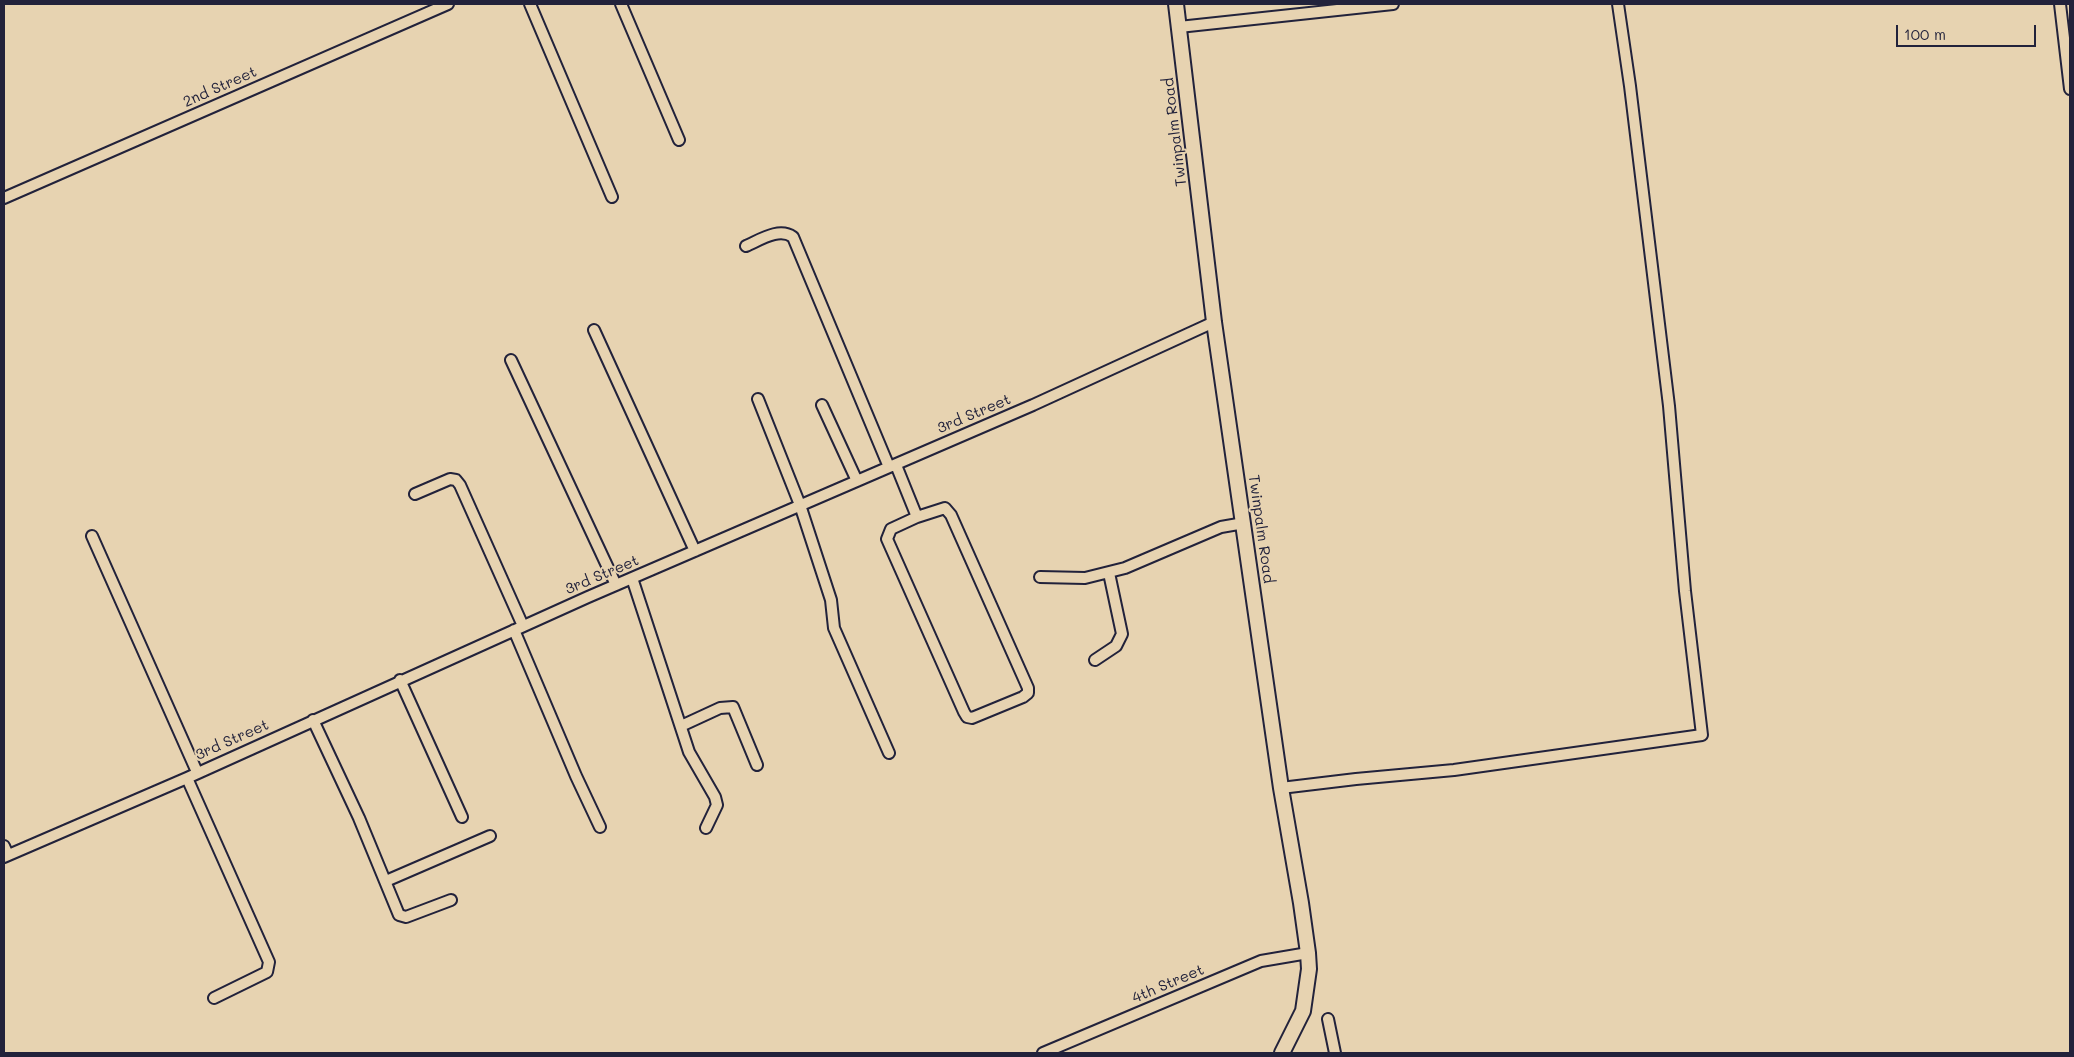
<!DOCTYPE html>
<style>
body{margin:0}
#map{position:relative;width:2074px;height:1057px;overflow:hidden;background:#e7d3b1;font-family:Mali,sans-serif}
canvas{display:block}
.frame{position:absolute;inset:0;border:5px solid #22223b;pointer-events:none}
.scale{position:absolute;left:1896px;top:25px;width:140px;height:22px;box-sizing:border-box;border:2px solid #22223b;border-top:0;padding-left:6px;font-size:15px;line-height:18px;white-space:nowrap;color:#22223b;-webkit-text-stroke:4px #e7d3b1;paint-order:stroke}
</style>
<div id="map">
<canvas width="2074" height="1057"></canvas>
<div class="frame"></div>
<div class="scale">100 m</div>
</div>
<script>
const ctx = document.querySelector('canvas').getContext('2d');
ctx.lineJoin = 'round';
function stroke(path, color, width, dash) {
  ctx.strokeStyle = color;
  ctx.lineWidth = width;
  ctx.lineCap = dash ? 'butt' : 'round';
  ctx.setLineDash(dash || []);
  ctx.stroke(path);
}
function drawText(font, color, halo, rows, align = 'center') {
  ctx.font = font + ' Mali,sans-serif';
  ctx.lineWidth = 4;
  ctx.setLineDash([]);
  ctx.textBaseline = 'middle';
  ctx.strokeStyle = halo;
  ctx.fillStyle = color;
  for (const [text, x, y, turn = 0] of rows) {
    ctx.save();
    ctx.translate(x, y);
    ctx.rotate((+turn || 0) * Math.PI / 180);
    ctx.textAlign = isNaN(turn) ? turn : align;
    if (halo) ctx.strokeText(text, 0, 0);
    ctx.fillText(text, 0, 0);
    ctx.restore();
  }
}
const street = new Path2D(`
 M530 4 612 197
 M621 4 679 140
 M2060 4 2070 89
 M1179 27 1393 4
 M4 198 448 4
 M746 246C760 240 779 227 793 237L889 467
 M594 330 695 551
 M511 360 616 585
 M758 399 800 505 831 600 834 628 889 753
 M822 405 857 481
 M896 465 917 517
 M415 494 450 479 456 480 460 485 523 626
 M945 508 951 515 1028 688V693L1023 697 972 718 967 717 964 712 887 539 891 529 917 517Z
 M92 536 197 772
 M1040 577 1085 578 1125 568 1221 527 1244 523
 M632 578 689 752 715 797 717 805 706 828
 M514 630 576 776 600 827
 M1095 660 1116 646 1122 634 1109 573
 M400 680 462 817
 M313 720 359 818 399 915 406 917 451 900
 M681 726 720 708 733 707 757 765
 M187 778 269 962 267 972 214 998
 M1281 788 1356 779 1454 770 1702 735 1685 591 1669 406 1630 86 1618 4
 M4 846 8 855
 M4 857 187 778 588 597 1033 405 1214 322
 M386 881 490 836
 M1328 1019 1335 1053
 M1043 1053 1261 961 1308 953`);
const secondary = new Path2D(`
 M1176 4 1214 322 1281 788 1301 903 1308 953 1309 969 1303 1011 1282 1053`);
const streetNames = [
 ["2nd Street",220,87,-24],
 ["Twinpalm Road",1175,132,-97],
 ["3rd Street",974,414,-23],
 ["Twinpalm Road",1261,529,82],
 ["3rd Street",602,575,-23],
 ["3rd Street",232,740,-24],
 ["4th Street",1168,984,-23]
];
stroke(street, '#22223b', 14);
stroke(secondary, '#22223b', 18);
stroke(street, '#e7d3b1', 10);
stroke(secondary, '#e7d3b1', 14);
drawText('15px', '#22223b', '#e7d3b1', streetNames);
</script>
